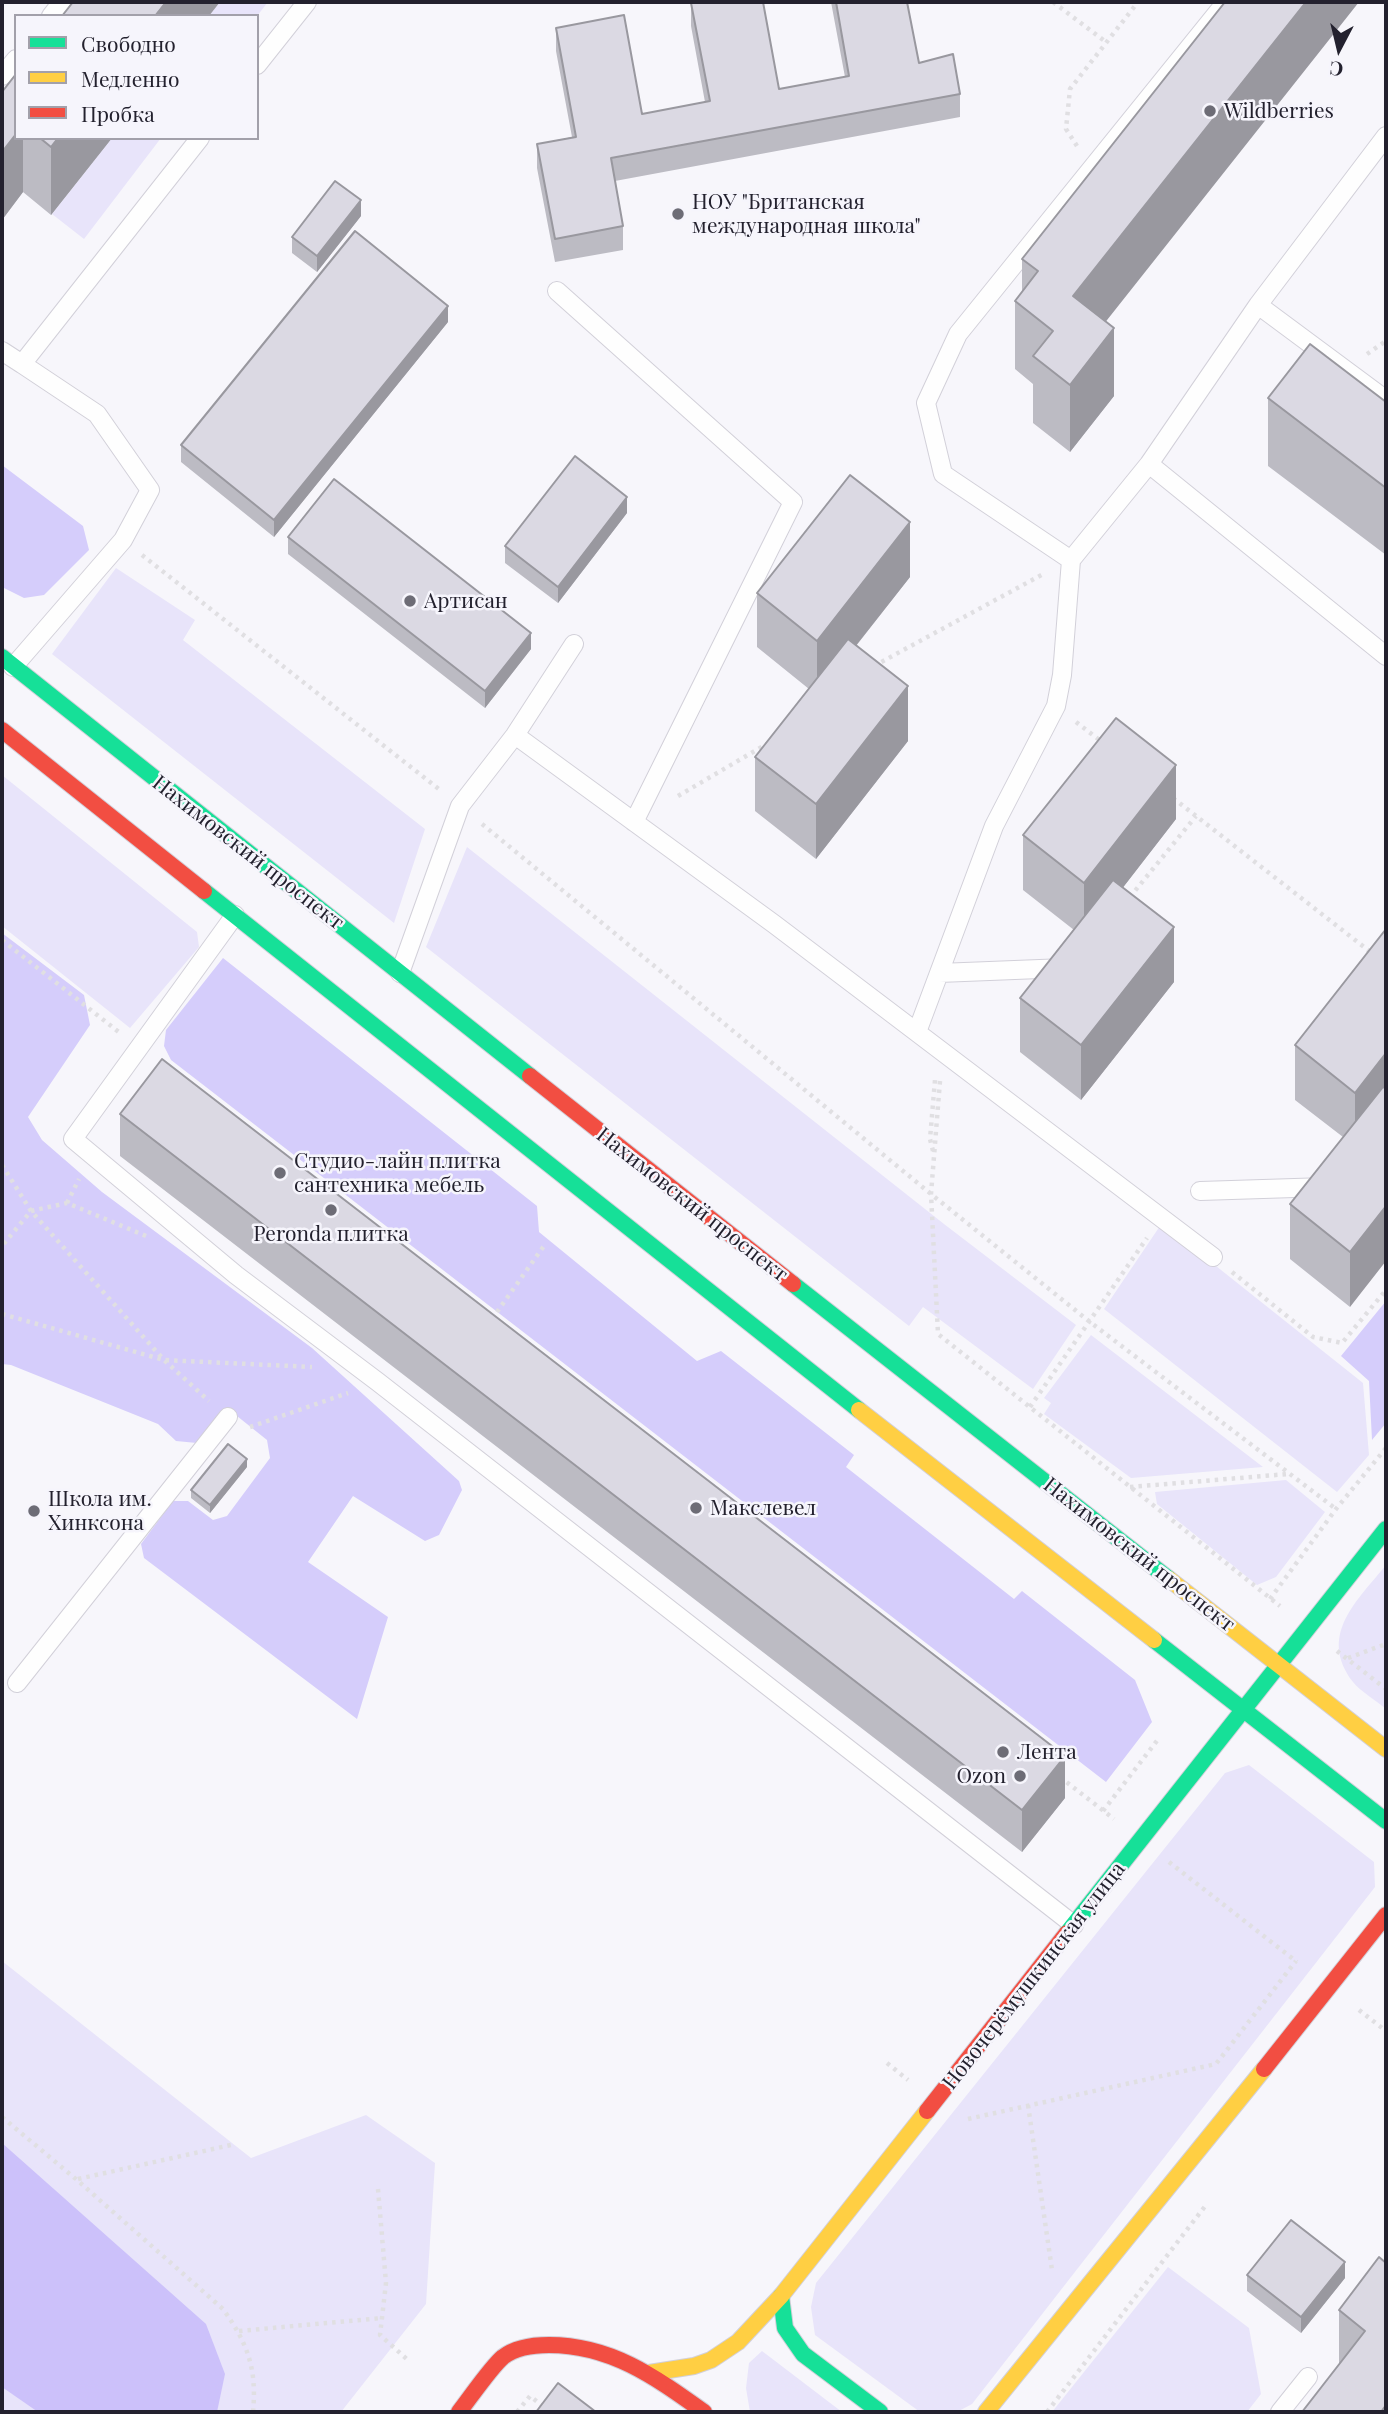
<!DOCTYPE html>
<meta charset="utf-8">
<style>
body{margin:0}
#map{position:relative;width:1388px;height:2414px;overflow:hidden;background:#f7f6fb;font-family:"Playfair Display",serif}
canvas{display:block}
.frame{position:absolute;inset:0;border:4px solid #23212e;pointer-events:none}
.legend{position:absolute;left:14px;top:14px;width:245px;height:126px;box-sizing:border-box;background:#f6f5fc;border:2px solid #a2a0aa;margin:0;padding:9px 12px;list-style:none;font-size:21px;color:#23212e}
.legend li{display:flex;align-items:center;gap:14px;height:35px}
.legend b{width:35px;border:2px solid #a2a0aa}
.north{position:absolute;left:1304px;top:14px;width:70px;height:70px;-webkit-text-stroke:5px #f6f5fc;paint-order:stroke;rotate:187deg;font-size:19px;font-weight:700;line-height:28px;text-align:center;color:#23212e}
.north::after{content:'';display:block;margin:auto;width:24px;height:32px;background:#23212e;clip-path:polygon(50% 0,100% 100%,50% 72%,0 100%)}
</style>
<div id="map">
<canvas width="1388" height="2414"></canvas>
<div class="frame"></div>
<ul class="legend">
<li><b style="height:9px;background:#16e098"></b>Свободно</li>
<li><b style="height:9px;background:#ffcf43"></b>Медленно</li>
<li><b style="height:9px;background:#f24e42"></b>Пробка</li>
</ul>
<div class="north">С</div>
</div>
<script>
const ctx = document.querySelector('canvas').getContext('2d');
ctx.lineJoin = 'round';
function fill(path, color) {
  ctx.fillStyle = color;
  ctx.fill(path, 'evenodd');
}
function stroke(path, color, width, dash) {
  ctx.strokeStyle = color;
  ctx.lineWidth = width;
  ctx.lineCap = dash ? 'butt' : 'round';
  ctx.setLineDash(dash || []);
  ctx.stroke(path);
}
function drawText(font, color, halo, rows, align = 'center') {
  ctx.font = font + ' "Playfair Display",serif';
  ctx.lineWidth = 5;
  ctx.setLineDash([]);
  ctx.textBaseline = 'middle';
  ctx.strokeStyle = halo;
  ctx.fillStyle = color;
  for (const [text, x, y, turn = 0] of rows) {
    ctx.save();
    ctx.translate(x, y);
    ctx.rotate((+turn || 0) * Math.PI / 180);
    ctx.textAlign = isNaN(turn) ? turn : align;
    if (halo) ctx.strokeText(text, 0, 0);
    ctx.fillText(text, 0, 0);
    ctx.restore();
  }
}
const green = new Path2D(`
 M220 2H268L257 16H209Z
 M112 138H161L84 239 52 214Z
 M116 568 195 620 183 640 425 829 394 923 52 654Z
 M2 775 197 932 199 947 130 1028 2 926Z
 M467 847 944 1224 1076 1325 1033 1389 923 1307 909 1326 426 947Z
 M1162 1223 1363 1383 1369 1455 1337 1492 1104 1309Z
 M1091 1335 1263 1467 1131 1478 1044 1414 1051 1403 1044 1398Z
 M1286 1480 1325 1512 1276 1577 1257 1585 1157 1504 1155 1492Z
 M1386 1565V1709C1376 1700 1361 1692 1353 1682 1317 1635 1358 1600 1386 1565Z
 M1249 1765 1374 1862 1375 1887 972 2404 957 2412H920L815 2335 811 2307 816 2283 1225 1773Z
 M2 1961 251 2158 366 2115 435 2163 426 2304 341 2412H2Z
 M1168 2267 1249 2328 1261 2394 1247 2412H1052Z
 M762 2351 842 2412H750L746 2388 749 2363Z`);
const forest = new Path2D(`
 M2 465 83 526 89 550 44 595 24 598 2 587Z
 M2 933 84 995 90 1025 28 1117 42 1140 102 1192 312 1348 459 1481 462 1490 439 1535 425 1541 353 1496 308 1562 388 1617 357 1719 144 1558 141 1544 173 1501H188L213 1520 227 1516 270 1458 267 1440 237 1416 217 1418 197 1443 176 1441 158 1424 11 1365 2 1364Z
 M223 958 537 1206 539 1232 697 1361 721 1351 854 1455 846 1467 1014 1599 1022 1591 1135 1680 1152 1722 1106 1782 171 1060 164 1046 166 1030Z
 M1386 1301V1423L1372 1440 1369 1381 1341 1356Z`);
const water = new Path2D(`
 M2 2143 206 2324 225 2374 217 2412H38L2 2387Z`);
const path = new Path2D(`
 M1053 2 1106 42
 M1077 146 1066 129 1070 89 1138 2
 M1367 354 1386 341
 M142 555 440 790
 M874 666 1045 573
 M1076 722 1102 742
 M678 796 770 742
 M1173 798 1373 954
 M482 824 931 1194 1090 1322 1336 1509
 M1130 897 1196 816
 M2 940 120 1033
 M940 1081 931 1194 938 1334 1280 1606
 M933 1151 930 1139 935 1080
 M2 1165 31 1211 2 1246
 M67 1203 79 1179
 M146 1236 67 1203 31 1211 164 1360 209 1401
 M1232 1272 1313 1337 1342 1343 1386 1290
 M2 1314 164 1360 312 1367
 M492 1319 546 1243
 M1030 1407 1147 1238
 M250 1427 348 1393
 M1130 1487 1288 1474
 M1270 1599 1336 1509 1386 1448
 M1337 1651 1386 1689
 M1348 1658 1386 1644
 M1060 1777 1114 1819
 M1103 1811 1159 1738
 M1169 1862 1297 1962
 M1359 2010 1386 2031
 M887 2063 908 2080
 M1028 2105 1052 2270
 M2 2117 77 2180 223 2309C248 2344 257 2369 253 2412
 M968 2119 1216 2064 1296 1961
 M78 2179 231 2145
 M378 2189 386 2283 380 2335 409 2361
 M239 2331 382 2318
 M517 2412 530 2396 550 2412
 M1047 2412 1206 2205`);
const lane = new Path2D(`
 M51 16 62 2
 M257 65 307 2
 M2 76 16 59
 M557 291 793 502 634 822
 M1258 305 1386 400
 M2 351 22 364
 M1149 464 1386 656
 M1071 560 943 474 926 403 958 334 1226 2
 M13 667 123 540 150 490 97 414 22 364 200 138
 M515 735 774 924 1213 1257
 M235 915 73 1139 236 1275 378 1382 1074 1925
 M400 973 460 806 515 735 574 644
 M939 973 1065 968
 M917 1032 994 826 1056 706 1062 675 1071 560 1149 464 1258 305 1386 136
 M1200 1191 1326 1187
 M17 1683 228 1417
 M1280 2412 1308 2377`);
const fast = new Path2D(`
 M2 657 530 1076
 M204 891 859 1410
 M793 1284 1169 1579
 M1154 1640 1386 1821
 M1067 1933 1386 1529
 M781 2296 785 2328 803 2354 880 2412`);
const slow = new Path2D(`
 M859 1410 1154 1640
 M1169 1579 1386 1749
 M649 2373 694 2366 711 2360 738 2342 781 2296 927 2111
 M986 2412 1264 2069`);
const jam = new Path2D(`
 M2 730 204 891
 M530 1076 793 1284
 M1264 2069 1386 1915
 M927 2111 1067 1933
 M459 2412C470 2398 491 2367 503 2357 516 2347 533 2345 549 2345 611 2345 655 2377 704 2412`);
const wall = new Path2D(`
 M831 2H907L919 63 960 94V117L615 181 623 226V250L555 262 537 168V144L572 137 556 51V28L642 114 705 102 691 26V3L779 89 845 77Z
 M2 92 16 138H112L51 215 23 192 2 220Z
 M361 216 317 272 292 253V237Z
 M1022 259 1106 322 1114 396 1070 452 1033 423V384L1015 369V301L1022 292Z
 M448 322 274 537 181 462V445Z
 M1268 398 1386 402V555L1268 466Z
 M627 513 558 603 505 563V546Z
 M288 537 531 649 485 708 288 554Z
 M910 577 856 646 908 741 816 859 755 811V757L809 689 757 647V593Z
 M1176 819 1123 887 1174 982 1081 1100 1020 1052V998L1074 930 1023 890V835Z
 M1386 929 1350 1307 1290 1259V1204L1343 1137 1295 1100V1045Z
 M120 1114 1065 1798 1022 1852 120 1156Z
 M247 1467 210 1513 191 1498V1490Z
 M1386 2263V2412L1339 2365V2310Z
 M1247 2275 1345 2278 1301 2333 1247 2291Z`);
const shadedWall = new Path2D(`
 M166 2H220L209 16H155Z
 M1306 2H1359L1073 363V296Z
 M16 134V138H23V192L2 220V152Z
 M58 138H112L51 215V147Z
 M361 200V216L317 272V256Z
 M448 306V322L274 537V520Z
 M1114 328V396L1070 452V385Z
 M627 497V513L558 603V587Z
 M910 522V577L817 695V641Z
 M531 633V649L485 708V691Z
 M908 686V741L816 859V804Z
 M1176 765V819L1084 938V883Z
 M1174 927V982L1081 1100V1045Z
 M1386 1053V1108L1355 1147V1093Z
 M1386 1206V1261L1350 1307V1252Z
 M247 1459V1467L210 1513V1505Z
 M1065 1756V1798L1022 1852V1810Z
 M1345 2262V2278L1301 2333V2317Z`);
const building = new Path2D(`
 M73 2H166L155 16H62Z
 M696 2H763L779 89 849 76 836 2H907L919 63 953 54 960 94 611 158 623 226 555 239 537 144 576 137 556 28 624 15 642 114 710 101 691 3Z
 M1225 2H1306L1073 296 1114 328 1070 385 1033 356 1053 331 1015 301 1038 271 1022 259Z
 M16 74V134L2 152V92Z
 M40 138H58L51 147Z
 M335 181 361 200 317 256 292 237Z
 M355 231 448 306 274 520 181 445Z
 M1310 344 1386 402V488L1268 398Z
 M575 456 627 497 558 587 505 546Z
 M850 475 910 522 817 641 757 593Z
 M334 479 531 633 485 691 288 537Z
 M848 639 908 686 816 804 755 757Z
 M1116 718 1176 765 1084 883 1023 835Z
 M1113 880 1174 927 1081 1045 1020 998Z
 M1386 929V1053L1355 1093 1295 1045Z
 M162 1059 1065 1756 1022 1810 120 1114Z
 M1383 1087 1386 1089V1206L1350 1252 1290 1204Z
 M228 1444 247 1459 210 1505 191 1490Z
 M1291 2220 1345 2262 1301 2317 1247 2275Z
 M1379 2257 1386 2263V2405L1381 2412H1302L1365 2331 1339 2310Z
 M558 2383 596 2412H536Z`);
const markers = [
 [1210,111,7,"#6d6c76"],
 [678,214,7,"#6d6c76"],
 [410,601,7,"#6d6c76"],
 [280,1173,7,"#6d6c76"],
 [331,1210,7,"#6d6c76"],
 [696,1508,7,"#6d6c76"],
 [34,1511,7,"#6d6c76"],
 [1003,1752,7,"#6d6c76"],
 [1020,1776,7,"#6d6c76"]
];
const poiNames = [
 ["Wildberries",1224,111],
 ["НОУ \"Британская",692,202],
 ["международная школа\"",692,226],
 ["Артисан",424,601],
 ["Студио-лайн плитка",294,1161],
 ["сантехника мебель",294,1185],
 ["Peronda плитка",331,1234,"center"],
 ["Школа им.",48,1499],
 ["Хинксона",48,1523],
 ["Макслевел",710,1508],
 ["Лента",1017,1752],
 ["Ozon",1006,1776,"right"]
];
const streetNames = [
 ["Нахимовский проспект",248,853,38],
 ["Нахимовский проспект",692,1205,38],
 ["Нахимовский проспект",1139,1555,38],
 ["Новочерёмушкинская улица",1034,1976,-52]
];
fill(green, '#e8e4fa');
fill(forest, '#d5cdfb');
fill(water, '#ccc1fa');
stroke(lane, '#d2d0d9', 20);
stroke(fast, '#d2d0d9', 18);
stroke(slow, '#d2d0d9', 18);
stroke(jam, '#d2d0d9', 18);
stroke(path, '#e0dfe2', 4.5, [3.5, 5]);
stroke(lane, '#fefefe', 18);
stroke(fast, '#16e098', 16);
stroke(slow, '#ffcf43', 16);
stroke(jam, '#f24e42', 16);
fill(wall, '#bcbbc3');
fill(shadedWall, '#99989f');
fill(building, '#dbd9e3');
stroke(building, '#99989f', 2);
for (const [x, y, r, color] of markers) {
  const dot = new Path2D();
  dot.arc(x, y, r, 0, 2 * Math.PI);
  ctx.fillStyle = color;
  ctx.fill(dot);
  stroke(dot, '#f6f5fc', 2.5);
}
drawText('21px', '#23212e', '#f6f5fc', poiNames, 'left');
drawText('21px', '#23212e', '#f6f5fc', streetNames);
</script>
